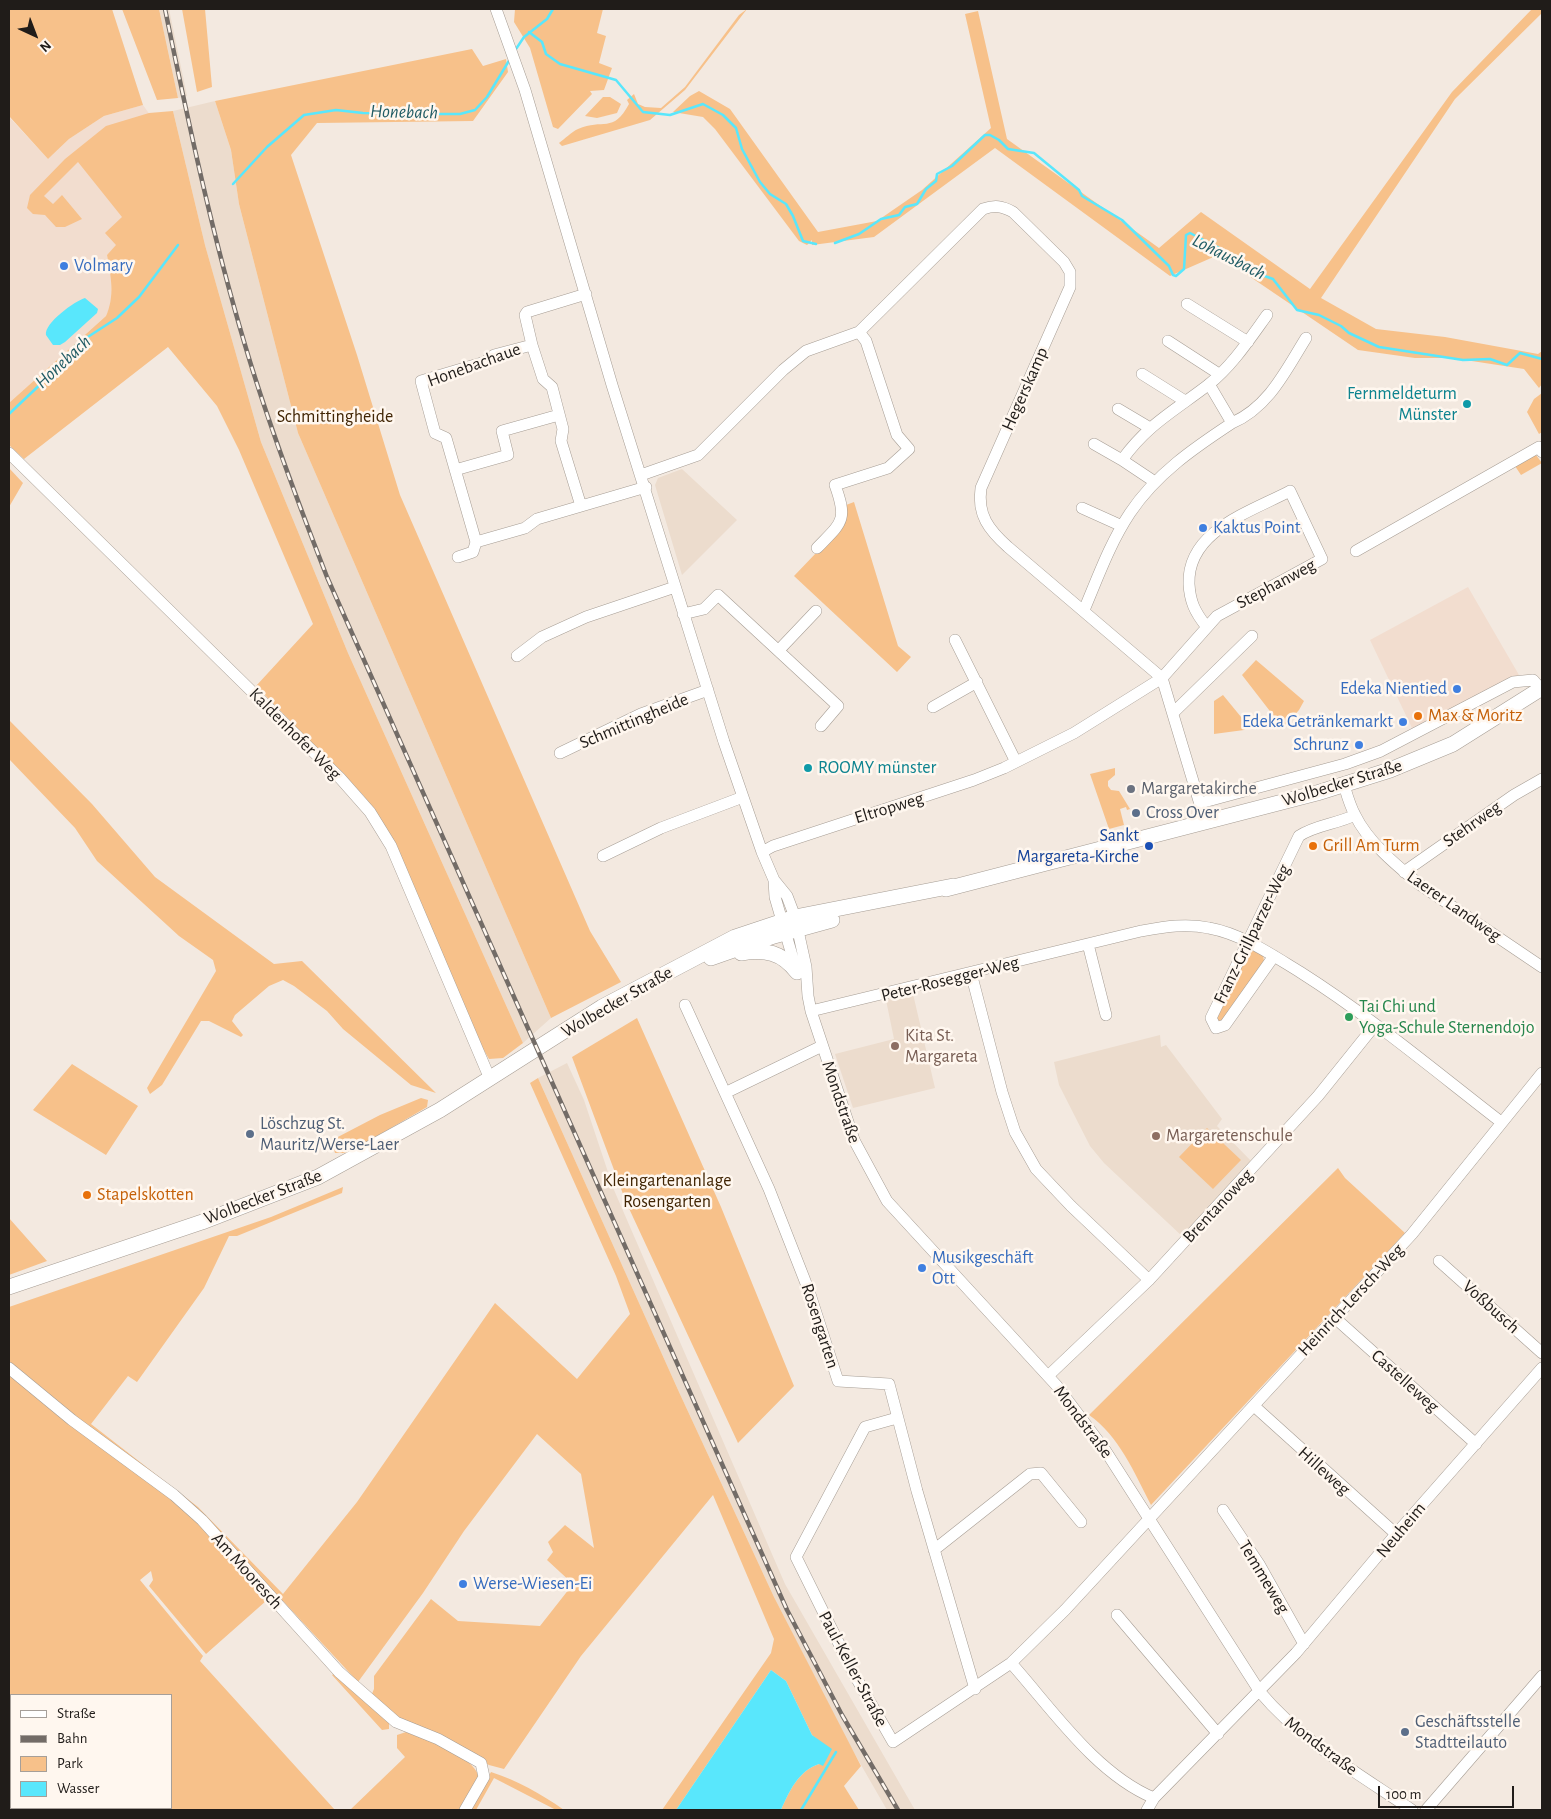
<!DOCTYPE html>
<meta charset="utf-8">
<style>
body{margin:0}
#map{position:relative;width:1551px;height:1819px;overflow:hidden;background:#f3e9e0;font-family:"Alegreya Sans",sans-serif}
canvas{display:block}
.frame{position:absolute;inset:0;border:10px solid #201c19;pointer-events:none}
.legend{position:absolute;left:10px;top:1694px;width:162px;height:115px;box-sizing:border-box;background:#fff7ef;border:1px solid #a69f99;margin:0;padding:6px 9px;list-style:none;font-size:15px;color:#201c19}
.legend li{display:flex;align-items:center;gap:10px;height:25px}
.legend b{width:25px;border:1px solid #a69f99}
.north{position:absolute;left:10px;top:10px;width:50px;height:50px;-webkit-text-stroke:4px #fff7ef;paint-order:stroke;rotate:137deg;font-size:14px;font-weight:700;line-height:20px;text-align:center;color:#201c19}
.north::after{content:'';display:block;margin:auto;width:18px;height:22px;background:#201c19;clip-path:polygon(50% 0,100% 100%,50% 72%,0 100%)}
.scale{position:absolute;left:1378px;top:1786px;width:136px;height:22px;box-sizing:border-box;border:2px solid #201c19;border-top:0;padding-left:6px;font-size:15px;line-height:18px;white-space:nowrap;color:#201c19;-webkit-text-stroke:4px #fff7ef;paint-order:stroke}
</style>
<div id="map">
<canvas width="1551" height="1819"></canvas>
<div class="frame"></div>
<ul class="legend">
<li><b style="height:6px;background:#fff"></b>Straße</li>
<li><b style="height:6px;background:#736c67"></b>Bahn</li>
<li><b style="height:14px;background:#f7c18a"></b>Park</li>
<li><b style="height:14px;background:#59e7fc"></b>Wasser</li>
</ul>
<div class="north">N</div>
<div class="scale">100 m</div>
</div>
<script>
const ctx = document.querySelector('canvas').getContext('2d');
ctx.lineJoin = 'round';
function fill(path, color) {
  ctx.fillStyle = color;
  ctx.fill(path, 'evenodd');
}
function stroke(path, color, width, dash) {
  ctx.strokeStyle = color;
  ctx.lineWidth = width;
  ctx.lineCap = dash ? 'butt' : 'round';
  ctx.setLineDash(dash || []);
  ctx.stroke(path);
}
function drawText(font, color, halo, rows, align = 'center') {
  ctx.font = font + ' "Alegreya Sans",sans-serif';
  ctx.lineWidth = 5;
  ctx.setLineDash([]);
  ctx.textBaseline = 'middle';
  ctx.strokeStyle = halo;
  ctx.fillStyle = color;
  for (const [text, x, y, turn = 0] of rows) {
    ctx.save();
    ctx.translate(x, y);
    ctx.rotate((+turn || 0) * Math.PI / 180);
    ctx.textAlign = isNaN(turn) ? turn : align;
    if (halo) ctx.strokeText(text, 0, 0);
    ctx.fillText(text, 0, 0);
    ctx.restore();
  }
}
const commercial = new Path2D(`
 M143 105 155 122 134 230 107 255 111 275V304L106 316 9 403V117L48 159 69 139 104 116Z
 M1468 587 1519 675 1412 728 1370 640Z`);
const built = new Path2D(`
 M159 9H169L187 96 178 98Z
 M215 101 231 150 239 204 298 433 551 1018 523 1043 348 653 261 442 205 245 173 111Z
 M682 469 737 520 682 575 655 485 658 478Z
 M913 994 935 1088 853 1108 835 1054 894 1039 886 1000Z
 M1160 1035 1161 1047 1166 1045 1222 1119 1217 1126 1252 1162 1183 1237 1104 1163 1090 1146 1059 1085 1054 1062Z
 M567 1063 584 1100 614 1190 785 1584 915 1810H887L846 1739 774 1597 679 1392 538 1078Z`);
const green = new Path2D(`
 M9 9H112L143 105 104 116 69 139 48 159 9 116Z
 M122 9H159L178 98 157 100Z
 M182 9H205L212 87 197 92Z
 M515 9H603L597 33 606 36 599 63 612 68 604 90 590 91 592 94 558 129 553 127 530 48 514 22Z
 M747 9 685 90 650 120 562 146 559 143C565 139 571 132 578 129 603 118 613 134 629 104L627 100 634 94 638 104 645 107 661 108 685 87 739 15Z
 M1532 9H1542V13L1455 99 1321 298 1376 329 1445 337 1538 354 1542 351V384L1539 388 1524 369 1452 358H1415L1358 350 1218 255 1170 276 995 148 874 237 812 245V240L807 245 799 241 715 129 703 117 673 112 690 96 699 91 730 109 818 232 877 221 922 190 991 128 965 14 978 11 1007 139 1159 248 1201 212 1310 289 1452 92Z
 M472 49 483 66 506 59 508 72 473 121 317 123 291 155 357 355 400 495 590 931 621 982 551 1018 298 433 239 204 231 150 215 101Z
 M603 97H610L621 104 617 113 597 118 585 116Z
 M173 111 205 245 261 442 348 653 523 1043 503 1058 489 1059 482 1047 382 822 363 795 256 686 313 624 239 450 217 406 168 347 24 459 9 445V403L106 316C115 297 111 276 107 255L116 245 105 233 122 217 78 162 44 196 53 204 62 195 82 219 65 227H56L45 215 33 214 27 208 30 195 65 159 106 126 149 113Z
 M1542 393V432L1539 434 1527 412 1534 399Z
 M1536 455 1542 463 1521 475 1515 466Z
 M9 468 23 483 9 507Z
 M854 502 898 646 911 657 897 672 794 576 838 530 846 505Z
 M1256 660 1304 701 1299 710 1283 728 1242 675Z
 M1223 695 1246 723 1247 727 1244 730 1214 734V701Z
 M9 720 92 804 155 877 274 964 302 961 436 1093 411 1085 343 1029 327 1011 294 986 283 980 269 986 235 1015 232 1021 243 1035 241 1037 209 1021H201L162 1085 150 1094 147 1088 216 971 213 960 179 936 97 861 75 828 9 759Z
 M1115 768V775L1108 781V786L1111 790 1119 791 1130 809 1127 810 1126 807 1120 809 1124 825 1109 829 1090 774Z
 M1251 949 1263 955 1264 961 1221 1023 1216 1020 1230 988H1232L1239 973 1237 972 1247 951Z
 M637 1018 721 1207 794 1386 738 1443 626 1202 572 1057Z
 M72 1064 138 1106 106 1155 33 1110Z
 M538 1078 679 1392 774 1597 861 1766 844 1786 859 1810H781C789 1792 798 1771 819 1764L820 1742 812 1735 786 1681 771 1670 676 1810H662L771 1653 774 1639 713 1495 581 1656 504 1769 489 1765 468 1752 401 1721 371 1696 374 1689V1676L431 1599 458 1621 540 1626 573 1584 547 1560 553 1552 548 1542 565 1525 594 1548 581 1474 537 1434 464 1531 423 1593 358 1682 283 1601 275 1611 266 1601 206 1654 149 1586 153 1580 151 1571 140 1580 203 1656 200 1661 335 1810H9V1307L271 1217 343 1187 342 1193 237 1236H229L204 1288 137 1382 128 1376 91 1424 198 1507 283 1594 357 1502 495 1303 577 1379 630 1314 616 1276 530 1083ZM11 1695H171V1808H11Z
 M421 1098 428 1100 427 1107 348 1153H335L333 1146 334 1139 380 1115Z
 M1207 1128 1241 1160 1213 1189 1179 1157Z
 M1338 1168 1345 1178 1405 1233 1151 1505C1134 1472 1119 1436 1089 1415Z
 M9 1218 47 1261 9 1275Z
 M336 1672 389 1722V1729L382 1730 332 1675Z
 M406 1732C427 1741 472 1754 479 1777L460 1810H350L405 1757 397 1748V1735Z
 M491 1772C518 1781 540 1793 564 1810H556L494 1778 476 1810H470Z`);
const water = new Path2D(`
 M85 298 98 309 97 313 65 342 60 345H53L46 335C44 323 75 301 85 298Z
 M771 1670 786 1681 812 1735 832 1749 823 1766 819 1764C798 1771 789 1792 781 1810H676Z`);
const stream = new Path2D(`
 M529 32 542 42 546 54 560 64 616 80 643 112 670 115 703 104 723 115 736 128 742 149 760 182 770 194 786 204 793 216 803 241 816 244
 M514 52 524 37 547 19 553 9
 M233 184 267 147 304 115 336 110 363 113 422 114H460L475 110 487 97 510 59
 M835 243 859 234 881 219 899 215 905 207 917 204 926 189 936 181 937 174 952 166 985 135H990L999 140 1008 149 1034 153 1079 190 1082 196 1122 220 1169 266 1173 275 1176 276 1184 269 1186 235 1190 233 1241 259 1256 273 1273 279 1297 310 1319 315 1341 326 1349 333 1379 347 1463 360 1490 359 1507 365 1520 353 1542 359
 M9 414 47 378 77 344 117 318 139 297 178 245
 M801 1810 836 1752`);
const minor = new Path2D(`
 M496 9 525 90 612 385 724 742 762 852 774 880 787 896 795 917 806 967 808 996 811 1011 854 1140 887 1201 1057 1386 1105 1450 1260 1692C1301 1741 1359 1774 1412 1810
 M586 294 527 312 525 315 532 345 494 355 485 362 421 381 435 433 446 438 476 542 525 528 537 519 646 487
 M1187 304 1248 342
 M1168 341 1219 374
 M532 345 543 379 552 387 563 429 561 441 581 506
 M1142 374 1185 401
 M1118 409 1150 428
 M1232 423C1269 407 1286 370 1306 338
 M1094 444 1122 460
 M9 453 340 778 370 812 391 846 490 1079
 M455 470 508 455 502 431 559 415
 M641 475 698 455 783 370 806 351 859 332 983 209C995 205 1002 206 1013 212L1064 262 1070 272V287L981 488C977 515 989 530 1008 547L1162 678 1205 821
 M1155 482 1122 460C1147 425 1174 411 1208 385 1232 366 1249 340 1267 315
 M1082 508 1122 526
 M817 548C842 522 848 521 835 485L888 468 909 449 897 435 866 341 859 332
 M1356 551 1539 447 1542 452
 M458 557 473 552 476 542
 M1084 610C1098 577 1110 543 1130 513 1156 474 1194 448 1232 423L1209 384
 M683 614 704 609 718 595 838 706 821 726
 M955 640 1016 762
 M779 650 816 611
 M517 656 542 637 586 617 675 587
 M933 707 977 682
 M1174 712 1252 636
 M560 753 641 714 708 690
 M1344 785C1347 795 1350 806 1355 815 1368 842 1396 865 1419 884L1542 967
 M1200 803 1345 764 1381 751 1513 682 1533 680 1541 689
 M762 852 773 846 974 780 1004 768 1074 733 1162 678 1217 616 1322 559 1290 491C1250 512 1187 531 1189 584 1190 602 1195 612 1206 626
 M603 856 661 828 743 797
 M1404 872 1514 795 1542 779
 M774 880 775 897 796 969
 M1088 944 1106 1015
 M1274 956 1225 1025 1216 1028 1211 1018 1299 836C1315 825 1337 824 1355 815
 M971 973 1002 1092 1015 1132 1036 1169 1071 1206 1149 1280
 M685 1005 769 1189 809 1291 838 1381 889 1384 917 1491 975 1689
 M811 1011 1141 931C1164 927 1185 923 1209 928 1242 934 1272 955 1300 972 1371 1017 1435 1071 1501 1122
 M727 1092 822 1046
 M1439 1261 1542 1353
 M1335 1318 1476 1444
 M9 1368 72 1420 174 1495 202 1520 339 1672 396 1722 438 1739 481 1763 484 1777 465 1810
 M1048 1376 1149 1280 1318 1096 1375 1025
 M1254 1406 1396 1534
 M897 1418 865 1427 796 1557 854 1674 893 1742 1011 1663 1065 1610 1412 1234 1542 1073
 M1223 1510 1259 1564 1304 1644
 M934 1550 1030 1474 1041 1473 1081 1522
 M1117 1615 1218 1734
 M1011 1663C1052 1709 1096 1774 1154 1798
 M1147 1810 1154 1798 1296 1653 1396 1534 1542 1368
 M1426 1810 1542 1676`);
const major = new Path2D(`
 M946 889 1317 793 1390 770 1453 744 1542 688
 M741 953C765 949 782 952 797 972
 M711 958 774 936 832 920
 M9 1287 202 1222 318 1177 440 1110 602 1007 735 937 795 917 953 886`);
const rail = new Path2D(`
 M165 9C188 121 212 234 245 345 268 423 297 500 327 577L787 1610 842 1715 898 1810`);
const markers = [
 [64,266,5,"#3f7fe0"],
 [1467,404,5,"#0f9aa8"],
 [1203,528,5,"#3f7fe0"],
 [1457,689,5,"#3f7fe0"],
 [1418,716,5,"#e8710a"],
 [1403,722,5,"#3f7fe0"],
 [1359,745,5,"#3f7fe0"],
 [808,768,5,"#0f9aa8"],
 [1131,789,5,"#6b7280"],
 [1136,813,5,"#5c6f8a"],
 [1149,846,5,"#1a4fb4"],
 [1313,846,5,"#e8710a"],
 [1349,1017,5,"#2e9e5b"],
 [895,1046,5,"#8d6e63"],
 [250,1134,5,"#5c6f8a"],
 [1156,1136,5,"#8d6e63"],
 [87,1195,5,"#e8710a"],
 [922,1268,5,"#3f7fe0"],
 [463,1584,5,"#3f7fe0"],
 [1405,1732,5,"#5c6f8a"]
];
const shopNames = [
 ["Volmary",74,266],
 ["Kaktus Point",1213,528],
 ["Edeka Nientied",1447,689,"right"],
 ["Edeka Getränkemarkt",1393,722,"right"],
 ["Schrunz",1349,745,"right"],
 ["Musikgeschäft",932,1258],
 ["Ott",932,1279],
 ["Werse-Wiesen-Ei",473,1584]
];
const streetNames = [
 ["Honebachaue",474,365,-20],
 ["Hegerskamp",1025,389,-66],
 ["Stephanweg",1276,584,-28],
 ["Schmittingheide",634,721,-23],
 ["Kaldenhofer Weg",295,734,45],
 ["Wolbecker Straße",1342,783,-17],
 ["Eltropweg",889,808,-17],
 ["Stehrweg",1472,824,-35],
 ["Laerer Landweg",1454,906,35],
 ["Franz-Grillparzer-Weg",1252,934,-64],
 ["Peter-Rosegger-Weg",950,979,-14],
 ["Wolbecker Straße",617,1002,-30],
 ["Mondstraße",841,1102,71],
 ["Wolbecker Straße",263,1197,-21],
 ["Brentanoweg",1218,1206,-47],
 ["Heinrich-Lersch-Weg",1351,1300,-47],
 ["Voßbusch",1491,1307,42],
 ["Rosengarten",820,1326,72],
 ["Castelleweg",1405,1381,42],
 ["Mondstraße",1083,1422,53],
 ["Hilleweg",1324,1471,42],
 ["Neuheim",1401,1530,-50],
 ["Am Mooresch",247,1571,48],
 ["Temmeweg",1264,1577,59],
 ["Paul-Keller-Straße",853,1669,62],
 ["Mondstraße",1321,1746,37]
];
const cultureNames = [
 ["Fernmeldeturm",1457,394],
 ["Münster",1457,415],
 ["ROOMY münster",818,768,"left"]
];
const parkNames = [
 ["Schmittingheide",335,417],
 ["Kleingartenanlage",667,1181],
 ["Rosengarten",667,1202]
];
const foodNames = [
 ["Max & Moritz",1428,716],
 ["Grill Am Turm",1323,846],
 ["Stapelskotten",97,1195]
];
const worshipNames = [
 ["Margaretakirche",1141,789]
];
const serviceNames = [
 ["Cross Over",1146,813],
 ["Löschzug St.",260,1124],
 ["Mauritz/Werse-Laer",260,1145],
 ["Geschäftsstelle",1415,1722],
 ["Stadtteilauto",1415,1743]
];
const transitNames = [
 ["Sankt",1139,836],
 ["Margareta-Kirche",1139,857]
];
const leisureNames = [
 ["Tai Chi und",1359,1007],
 ["Yoga-Schule Sternendojo",1359,1028]
];
const educationNames = [
 ["Kita St.",905,1036],
 ["Margareta",905,1057],
 ["Margaretenschule",1166,1136]
];
const waterNames = [
 ["Honebach",404,112,1],
 ["Lohausbach",1229,257,27],
 ["Honebach",63,362,-43]
];
fill(commercial, '#f2ddcf');
fill(built, '#ecdccd');
fill(green, '#f7c18a');
fill(water, '#59e7fc');
stroke(stream, '#59e7fc', 2.5);
stroke(minor, '#a69d94', 12);
stroke(major, '#a69d94', 16);
stroke(minor, '#fff', 11);
stroke(major, '#fff', 15);
stroke(rail, '#736c67', 4.5);
stroke(rail, '#fff7ef', 2.5, [8]);
for (const [x, y, r, color] of markers) {
  const dot = new Path2D();
  dot.arc(x, y, r, 0, 2 * Math.PI);
  ctx.fillStyle = color;
  ctx.fill(dot);
  stroke(dot, '#fff7ef', 2);
}
drawText('18px', '#366cbe', '#fff7ef', shopNames, 'left');
drawText('18px', '#201c19', '#fff7ef', streetNames);
drawText('18px', '#0d838f', '#fff7ef', cultureNames, 'right');
drawText('18px', '#412504', '#fff7ef', parkNames);
drawText('18px', '#c56008', '#fff7ef', foodNames, 'left');
drawText('18px', '#5b616d', '#fff7ef', worshipNames, 'left');
drawText('18px', '#4e5e75', '#fff7ef', serviceNames, 'left');
drawText('18px', '#164399', '#fff7ef', transitNames, 'right');
drawText('18px', '#27864d', '#fff7ef', leisureNames, 'left');
drawText('18px', '#785e54', '#fff7ef', educationNames, 'left');
drawText('italic 19px', '#215c65', '#fff7ef', waterNames);
</script>
